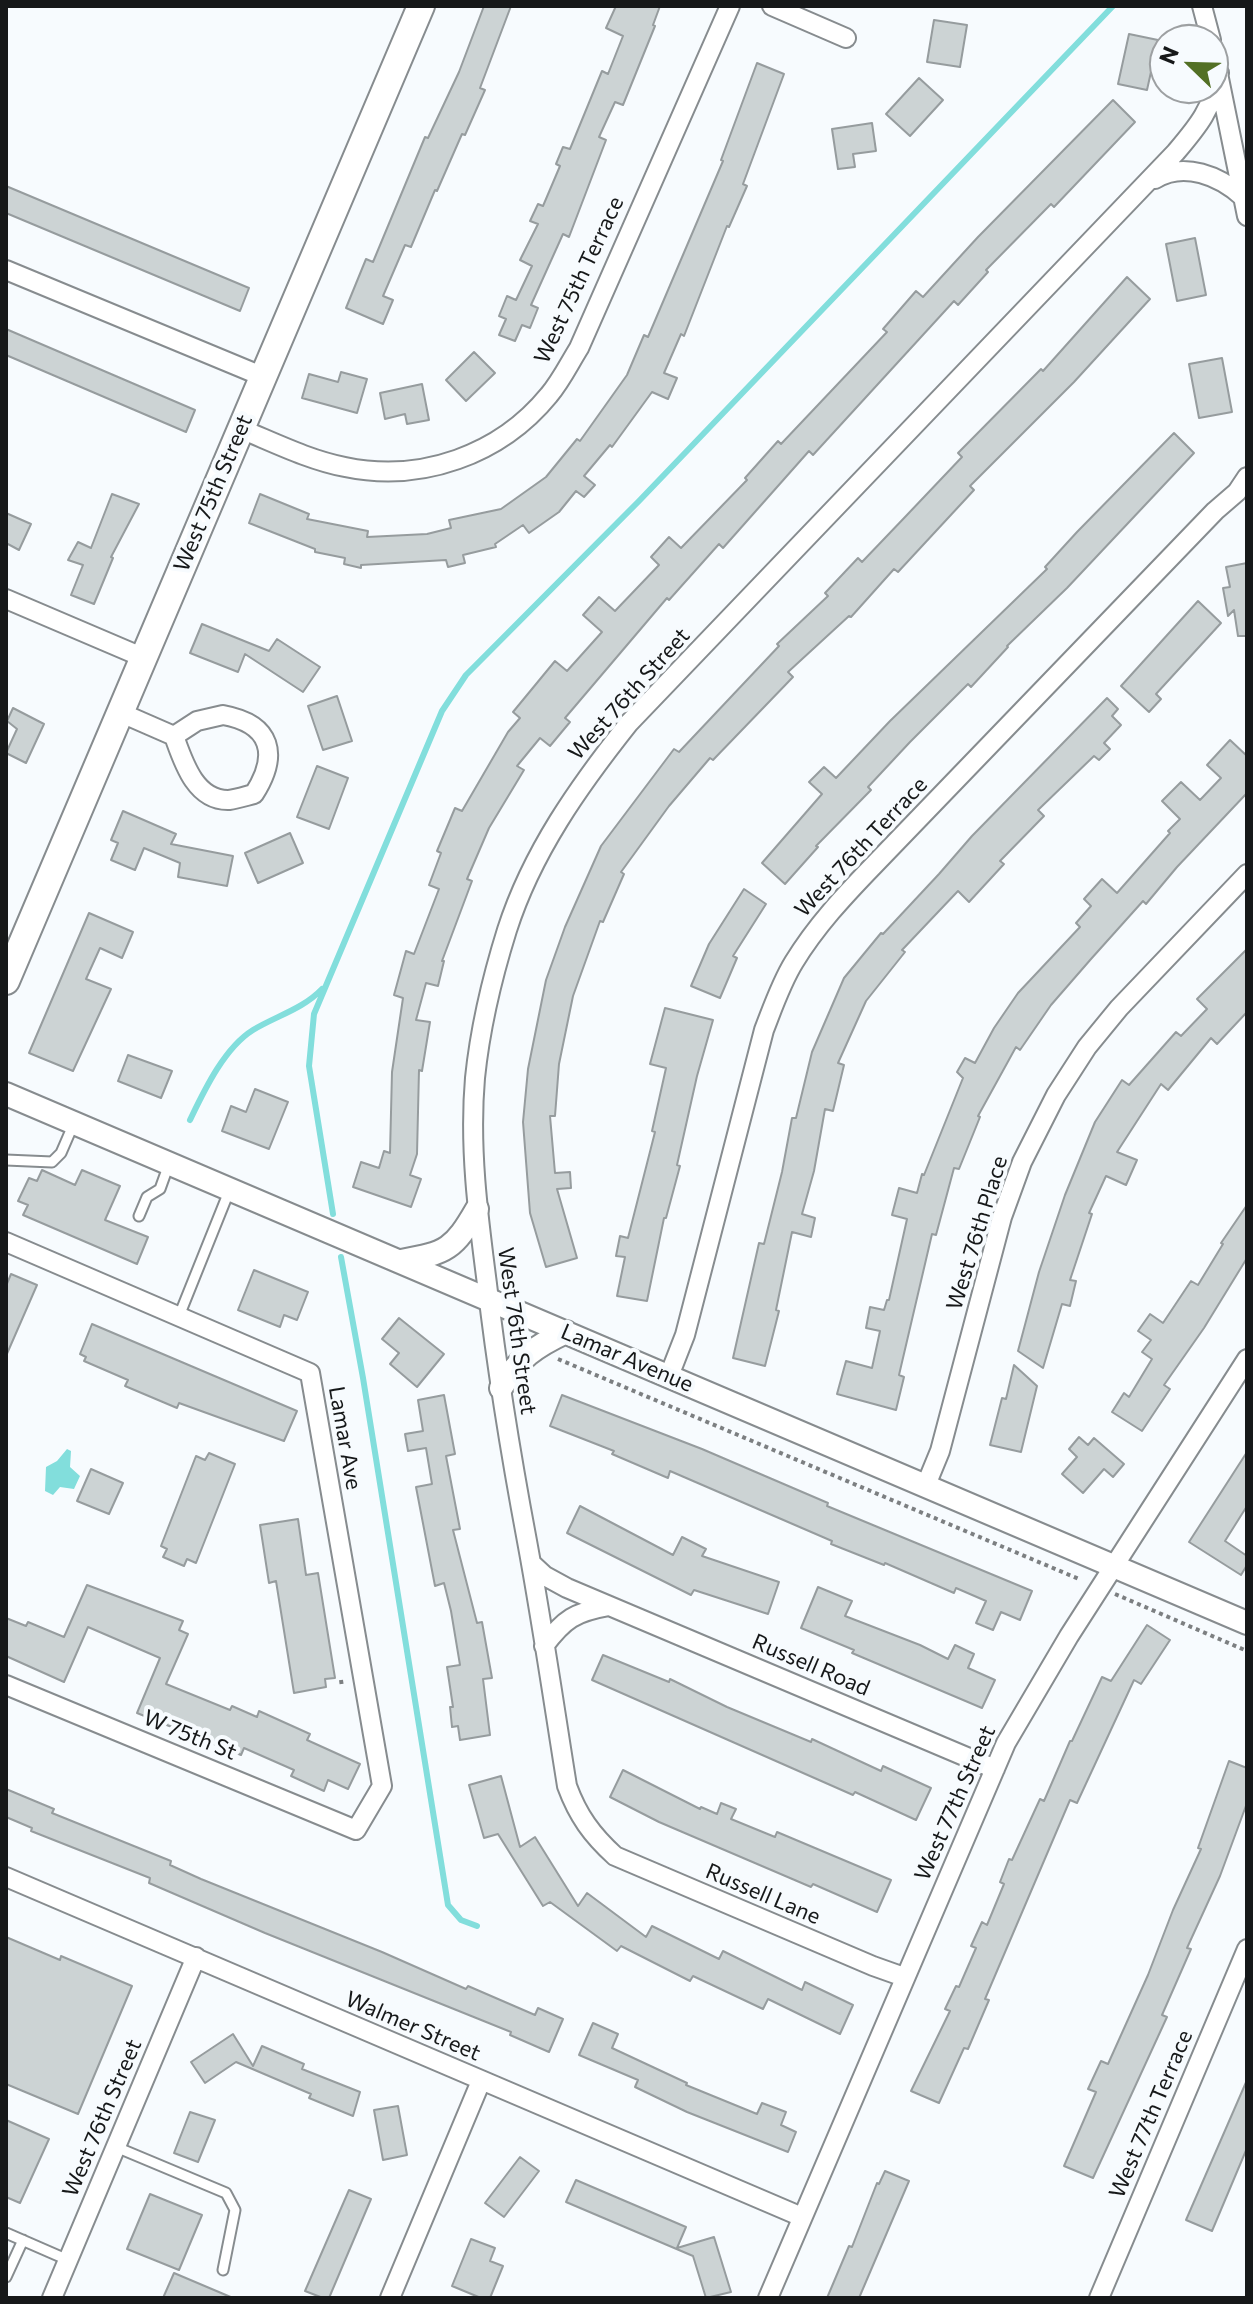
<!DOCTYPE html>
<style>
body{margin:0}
#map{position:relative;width:1253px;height:2304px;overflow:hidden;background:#f7fbfe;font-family:Commissioner,sans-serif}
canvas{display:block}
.frame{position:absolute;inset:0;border:8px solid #161819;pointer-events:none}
.north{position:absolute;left:1149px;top:24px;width:80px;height:80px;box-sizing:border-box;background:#f7fbfe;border:2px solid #9da0a2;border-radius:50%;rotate:293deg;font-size:22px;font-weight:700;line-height:32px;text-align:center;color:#161819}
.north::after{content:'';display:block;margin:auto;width:28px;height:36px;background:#537025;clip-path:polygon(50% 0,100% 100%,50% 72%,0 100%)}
</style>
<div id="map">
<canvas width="1253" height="2304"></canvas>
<div class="frame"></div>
<div class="north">N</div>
</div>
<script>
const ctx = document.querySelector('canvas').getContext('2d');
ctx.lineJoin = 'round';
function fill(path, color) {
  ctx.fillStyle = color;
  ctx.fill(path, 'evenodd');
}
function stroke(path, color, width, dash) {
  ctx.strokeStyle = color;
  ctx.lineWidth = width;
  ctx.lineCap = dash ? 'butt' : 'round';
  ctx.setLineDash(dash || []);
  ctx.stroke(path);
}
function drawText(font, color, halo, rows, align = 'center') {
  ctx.font = font + ' Commissioner,sans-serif';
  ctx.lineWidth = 8;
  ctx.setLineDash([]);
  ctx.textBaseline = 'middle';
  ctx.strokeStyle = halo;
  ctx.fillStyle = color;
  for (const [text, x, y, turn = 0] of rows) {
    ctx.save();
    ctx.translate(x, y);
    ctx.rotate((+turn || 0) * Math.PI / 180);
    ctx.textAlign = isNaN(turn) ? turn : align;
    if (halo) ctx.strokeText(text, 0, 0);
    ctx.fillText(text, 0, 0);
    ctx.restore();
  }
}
const water = new Path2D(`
 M67 1449 71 1451 70 1467 80 1476 74 1489 60 1487 53 1495 45 1491 46 1467 57 1461Z`);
const stream = new Path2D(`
 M190 1120C204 1091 224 1048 253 1030 276 1016 303 1009 322 989
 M333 1214 309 1066 314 1014 442 711 466 675 639 501 1113 6
 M341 1257 363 1378 448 1905 461 1920 477 1926`);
const building = new Path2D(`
 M484 6H511L480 88 485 90 465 135 462 134 437 191 435 190 411 247 405 245 383 296 393 300 383 324 346 308 366 259 373 262 425 137 428 138 459 72Z
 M616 6H660L653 25 655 26 623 105 615 102 599 137 606 140 569 237 563 234 531 305 538 308 530 328 522 325 515 341 499 335 506 319 499 316 507 296 516 300 532 266 520 260 538 224 530 221 538 204 543 206 560 166 556 164 563 147 570 149 602 71 608 74 623 36 606 28Z
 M934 20 967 25 960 67 927 62Z
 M1129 34 1158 40 1147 90 1118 84Z
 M757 63 784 74 743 184 747 186 729 227 727 226 684 336 681 334 664 373 677 378 668 399 652 392 612 447 610 445 584 476 595 485 584 497 576 491 559 512 529 533 523 525 495 544 496 547 463 555 465 563 448 567 446 560 361 565V568L344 564 345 558 315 552V549L249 523 260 494 309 514 307 519 368 531 367 537 427 534 451 528 449 520 501 509 546 477 577 439 580 441 627 375 644 335 648 337 723 161 721 160Z
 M919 78 943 100 910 136 886 114Z
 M1113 100 1135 122 1054 207 1051 204 986 270 988 272 958 305 954 301 813 455 809 451 723 548 719 544 669 600 667 598 565 718 570 722 550 746 540 738 517 766 524 770 489 828 467 879 472 881 442 961H444L438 986 426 983 416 1020 430 1022 422 1071 419 1070 417 1154 410 1175 421 1179 411 1207 353 1187 361 1162 379 1168 384 1151 390 1153 392 1072 403 998 394 995 406 951 414 954 439 889 429 885 441 853 437 851 455 808 462 811 508 732 520 718 513 712 555 661 567 671 602 632 583 615 599 597 615 611 659 565 651 557 669 537 681 548 747 480 745 478 778 441 781 444 887 332 883 329 916 291 923 297 978 237Z
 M872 123 876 151 853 154 855 167 838 169 832 129Z
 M6 186 249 288 240 311 6 213Z
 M1195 238 1206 295 1177 301 1166 244Z
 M1127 277 1150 299 1074 382 970 486 974 490 898 572 894 569 851 617 849 616 788 672 793 677 713 760 710 758 669 806 621 872 624 874 603 922 600 921 573 996 559 1064 555 1116H550L555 1173 570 1172 571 1188 557 1189 577 1258 546 1267 530 1213 523 1122 528 1069 546 980 565 927 601 846 674 749 679 752 779 646 777 644 828 596 825 593 858 558 862 562 906 516 962 457 958 453 1041 369 1043 371Z
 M6 329 195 410 186 432 6 355Z
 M474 352 495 373 466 401 446 380Z
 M1222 358 1232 412 1199 418 1189 364Z
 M341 372 367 379 357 413 302 398 309 374 338 382Z
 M422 384 429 420 407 424 405 414 385 419 380 393Z
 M1174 433 1194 453 1067 588 1007 646 1008 647 971 687 968 684 910 742 868 787 871 790 816 846 818 847 785 884 762 863 822 794 809 782 824 767 836 778 890 721 1047 569 1045 567 1077 532Z
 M112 494 139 504 111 557 113 558 94 604 71 595 83 565 68 560 78 542 91 548Z
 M6 513 31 524 19 550 6 543Z
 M1247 563V636H1238L1234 610 1228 616 1223 588 1230 587 1226 567Z
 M1198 601 1221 623 1156 694 1161 699 1149 712 1121 686Z
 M202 624 269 651 277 639 320 667 303 692 245 654 238 672 190 653Z
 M337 696 352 741 323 750 308 706Z
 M1107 698 1118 709 1112 716 1121 725 1104 743 1110 749 1099 760 1094 756 1038 810 1044 816 1000 861 1004 864 969 902 958 891 902 950 905 952 866 1001 838 1063 844 1065 833 1111 825 1109 814 1171 802 1214 815 1218 811 1237 792 1232 776 1310 779 1311 765 1366 733 1358 759 1243 764 1244 782 1172 792 1118H796L812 1052 844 978 881 933 883 934 939 874 972 836Z
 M13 708 44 724 26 763 6 753 17 729 7 721Z
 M1230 740 1247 756V793L1177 867 1146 904 1143 901 1091 959 1051 1005 1020 1050 1016 1047 978 1116 980 1117 959 1169 954 1168 936 1235 932 1234 899 1375 904 1377 896 1410 837 1394 846 1361 872 1368 880 1331 866 1328 870 1307 884 1310 887 1300H889L907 1219 892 1215 899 1188 917 1193 922 1174 924 1175 963 1078 957 1072 965 1058 975 1063 994 1028 1018 993 1080 927 1076 923 1091 906 1084 899 1102 879 1117 893 1170 833 1168 831 1180 819 1162 801 1181 782 1200 800 1221 778 1207 765Z
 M317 766 348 778 329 829 297 817Z
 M123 811 176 834 171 844 233 856 227 886 178 877 180 863 144 848 135 870 111 860 118 843 111 840Z
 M290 833 303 863 258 883 245 853Z
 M744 889 766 904 733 956 737 958 720 998 691 986 709 944Z
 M89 913 133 932 122 958 100 948 86 979 111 989 73 1071 29 1053Z
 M1247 949V1012L1217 1044 1211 1038 1168 1090 1161 1084 1117 1152 1137 1160 1126 1185 1106 1176 1089 1213 1092 1214 1070 1280 1076 1281 1070 1306 1062 1304 1043 1368 1018 1351 1039 1272 1065 1195 1095 1122 1122 1080 1129 1085 1176 1032 1181 1036 1207 1009 1197 999Z
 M665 1008 713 1020 697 1076 677 1165 680 1166 666 1218H664L647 1301 617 1296 625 1257 616 1256 620 1236 628 1238 655 1132 652 1131 666 1068 650 1064Z
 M128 1055 172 1071 161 1098 118 1081Z
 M255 1089 288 1102 269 1149 222 1131 231 1106 246 1112Z
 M42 1170 75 1185 82 1170 120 1186 105 1220 148 1237 137 1264 23 1215 28 1205 18 1201 29 1178 37 1181Z
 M1247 1205V1258L1204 1328 1164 1385 1170 1389 1142 1431 1112 1412 1124 1393 1129 1397 1152 1359 1142 1352 1151 1340 1138 1331 1150 1314 1163 1323 1191 1281 1198 1285 1223 1244 1221 1243Z
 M254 1270 308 1292 297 1320 284 1315 280 1327 238 1310Z
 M11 1274 37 1285 6 1356V1286Z
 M399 1318 444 1354 417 1387 390 1364 399 1353 382 1339Z
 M92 1324 297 1411 284 1441 179 1403 177 1408 125 1386 128 1380 84 1361 86 1357 80 1354Z
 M1014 1365 1037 1386 1021 1452 990 1445 1002 1398 1006 1399Z
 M444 1395 455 1454 446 1456 460 1529 453 1530 477 1623 482 1622 492 1678 483 1679 490 1735 460 1740 458 1726 452 1727 450 1707H453L447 1667 460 1665 451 1611 444 1583 435 1586 416 1487 432 1484 426 1448 408 1451 405 1434 423 1431 418 1400Z
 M562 1395 702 1449 828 1503 827 1506 1032 1591 1020 1620 1001 1612 993 1630 976 1623 986 1601 956 1588 954 1593 885 1563 884 1565 831 1544 832 1541 670 1471 668 1478 612 1454 614 1451 550 1426Z
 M1079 1437 1088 1445 1094 1438 1124 1464 1113 1477 1104 1469 1083 1493 1062 1474 1077 1457 1069 1449Z
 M1247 1452V1506L1225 1541 1247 1556V1565L1241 1575 1189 1542Z
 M209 1453 235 1464 196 1563 187 1559 184 1566 163 1557 167 1549 161 1546 196 1456 205 1460Z
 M91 1469 123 1483 109 1514 77 1501Z
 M580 1506 673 1555 682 1537 706 1549 702 1556 779 1582 768 1614 694 1590 691 1595 567 1533Z
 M298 1519 306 1575 318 1573 335 1678 325 1679 326 1687 294 1693 276 1581 269 1583 260 1525Z
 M87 1585 183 1621 179 1630 188 1634 166 1684 230 1710 232 1706 257 1717 259 1711 310 1734 307 1740 360 1764 348 1789 328 1780 324 1791 291 1776 294 1770 244 1748 241 1755 137 1713 160 1658 88 1627 64 1682 6 1656V1618L26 1626 28 1622 64 1637Z
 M818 1587 852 1601 845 1616 920 1645 948 1659 955 1645 974 1654 968 1668 995 1680 982 1708 852 1653 854 1650 801 1628Z
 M1147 1625 1170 1640 1141 1684 1134 1680 1077 1803 1070 1800 985 1999 989 2000 968 2049 964 2048 939 2103 911 2091 950 2011 945 2009 956 1986 959 1987 976 1948 971 1946 982 1922 987 1925 1004 1884 1000 1882 1009 1859 1012 1860 1040 1799 1044 1801 1070 1741H1072L1102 1677 1111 1681Z
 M603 1655 669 1682 670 1679 727 1707 811 1742 812 1739 881 1771 883 1766 931 1788 916 1820 855 1792 853 1795 592 1680Z
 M1229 1761 1247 1768V1803L1220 1876 1187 1948 1191 1949 1162 2015 1167 2017 1093 2178 1064 2166 1096 2092 1088 2089 1101 2061 1108 2064 1148 1975 1173 1910 1201 1849 1198 1848Z
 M623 1770 700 1809 701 1807 717 1814 721 1803 736 1809 731 1819 775 1837 777 1832 891 1880 877 1912 813 1884 811 1887 659 1822 610 1797Z
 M501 1776 520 1847 535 1837 578 1906 587 1893 646 1937 652 1926 719 1959 723 1951 802 1990 805 1982 853 2005 840 2034 768 1999 763 2009 693 1976 690 1981 621 1946 617 1951 550 1902 543 1906 498 1834 484 1838 469 1785Z
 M6 1789 54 1809 52 1813 171 1861 170 1865 201 1879 382 1952 466 1989 468 1986 535 2015 538 2008 563 2019 549 2052 510 2035 511 2032 265 1933 149 1883 150 1878 31 1831 32 1828 6 1817Z
 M6 1937 60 1960 61 1956 132 1986 78 2114 6 2084Z
 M593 2023 618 2034 612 2048 687 2083 686 2085 757 2114 762 2103 786 2112 781 2125 796 2132 788 2152 687 2112 635 2087 638 2080 579 2055Z
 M233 2034 253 2066 262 2046 304 2064 302 2069 360 2092 353 2116 309 2098 311 2094 236 2062 205 2083 191 2062Z
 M1247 2080V2148L1212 2231 1186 2220Z
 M398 2106 407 2155 383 2160 374 2110Z
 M190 2112 215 2120 198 2162 174 2153Z
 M6 2120 49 2139 20 2203 6 2197Z
 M520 2157 539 2171 504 2217 485 2203Z
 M885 2171 909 2181 859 2298H827L849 2246 852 2247 877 2183 879 2184Z
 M576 2180 686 2227 677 2248 714 2237 731 2292 706 2298 693 2256 566 2202Z
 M349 2190 371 2199 329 2298H323L305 2291Z
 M150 2194 202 2215 179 2270 127 2249Z
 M471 2239 495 2248 490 2261 503 2266 490 2298H481L452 2286Z
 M174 2273 233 2298H163Z`);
const path = new Path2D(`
 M558 1359 1079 1579
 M1115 1594 1247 1651
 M341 1680 342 1687`);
const service = new Path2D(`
 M6 1160 52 1162 61 1153 74 1123
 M139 1216 147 1197 160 1189 169 1164
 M179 1316 230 1189
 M116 2147 226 2193 235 2210 223 2270
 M6 2233 68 2260
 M6 2277 23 2240`);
const minor = new Path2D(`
 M772 6 846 38
 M1202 6 1211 40
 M1213 49 1247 216
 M1155 179C1184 161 1220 176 1243 197
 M6 270 264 377
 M241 429C275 443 309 460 345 467 421 483 500 455 549 395 561 381 569 364 579 348L730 6
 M6 599 142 657
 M119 712 174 736
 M223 715C272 724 279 755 254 794 246 796 237 799 229 800 195 801 183 761 174 736L197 721Z
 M6 1242 310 1373 382 1786 356 1830 6 1685
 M669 1376 685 1335 764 1030C773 1007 781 983 794 962 816 926 844 896 873 866L1215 511 1237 492 1247 477
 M926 1485 940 1451 1002 1217 1022 1162 1056 1095 1087 1047 1119 1008 1247 874
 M531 1563 545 1576 567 1588 995 1769
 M544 1646C564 1619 575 1612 609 1606
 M6 1877 802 2217
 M904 1977 873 1966 615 1856C592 1835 578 1816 567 1786 554 1705 542 1622 527 1541 511 1456 497 1370 487 1284 478 1215 469 1147 475 1078 480 1029 492 978 507 930 532 852 579 786 629 723L1176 152C1199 125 1212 109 1219 73
 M52 2298 196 1957
 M390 2298 481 2081
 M768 2298 1006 1743 1069 1636 1247 1359
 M1099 2298 1247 1949`);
const tertiary = new Path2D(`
 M6 1094 1247 1623
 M401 1261C447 1253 454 1249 477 1209
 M501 1388C519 1358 534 1347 566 1332`);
const secondary = new Path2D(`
 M6 981 421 6`);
const streetNames = [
 ["West 75th Terrace",579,280,-65],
 ["West 75th Street",213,493,-67],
 ["West 76th Street",629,694,-48],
 ["West 76th Terrace",861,847,-47],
 ["West 76th Place",977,1233,-73],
 ["West 76th Street",517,1331,82],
 ["Lamar Avenue",627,1358,23],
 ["Lamar Ave",345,1438,80],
 ["Russell Road",811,1665,23],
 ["W 75th St",190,1735,22],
 ["West 77th Street",955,1803,-66],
 ["Russell Lane",763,1894,23],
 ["Walmer Street",413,2026,23],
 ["West 77th Terrace",1151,2114,-67],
 ["West 76th Street",102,2118,-67]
];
fill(water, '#82dedc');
stroke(stream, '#82dedc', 6);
fill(building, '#ccd3d4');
stroke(building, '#969c9e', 2);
stroke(service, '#878c8f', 13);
stroke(minor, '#878c8f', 22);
stroke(tertiary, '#878c8f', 26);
stroke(secondary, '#878c8f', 30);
stroke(path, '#7c7f81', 4, [4, 4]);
stroke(service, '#fff', 9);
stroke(minor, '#fff', 18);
stroke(tertiary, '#fff', 22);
stroke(secondary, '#fff', 26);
drawText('22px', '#161819', '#f7fbfe', streetNames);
</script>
